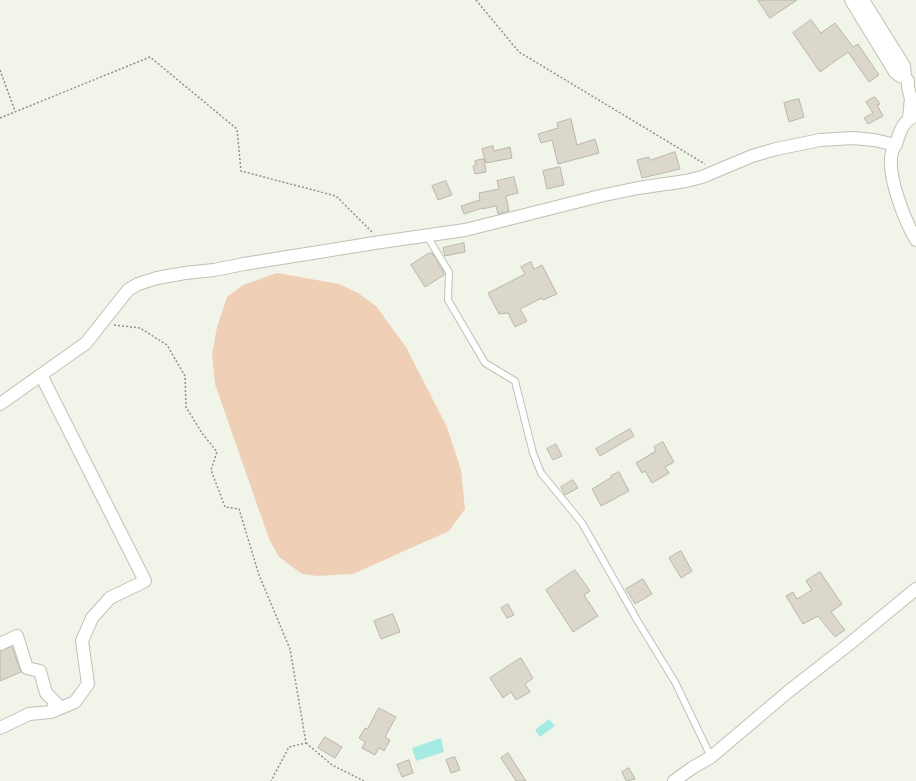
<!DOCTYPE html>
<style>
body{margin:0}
canvas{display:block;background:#f1f5e9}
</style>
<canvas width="916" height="781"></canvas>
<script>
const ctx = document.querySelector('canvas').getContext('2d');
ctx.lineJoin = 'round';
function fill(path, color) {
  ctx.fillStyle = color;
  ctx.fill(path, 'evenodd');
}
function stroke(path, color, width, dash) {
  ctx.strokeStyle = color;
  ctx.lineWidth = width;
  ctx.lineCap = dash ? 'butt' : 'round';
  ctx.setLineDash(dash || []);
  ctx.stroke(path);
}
const green = new Path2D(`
 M277 273 339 284 358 293 376 306 406 347 447 427 461 470 465 509 449 531 353 574 317 576 302 574 279 557 269 539 215 384 212 354 217 327 227 297 243 285Z`);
const water = new Path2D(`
 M549 719 555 726 540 737 535 730Z
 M441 738 444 752 416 761 412 748Z`);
const building = new Path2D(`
 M758 0H797L770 18Z
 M811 20 821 33 835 23 853 47 858 44 879 75 869 82 848 52 820 72 793 33Z
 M875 97 880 104 877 105 883 116 868 124 864 118 873 113 866 102Z
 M799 99 804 117 789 122 784 103Z
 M571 119 577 145 595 139 599 153 558 164 552 140 541 143 538 134 558 128 557 123Z
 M493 146 494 151 510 147 512 158 486 163 482 149Z
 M675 152 680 169 642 178 637 160 649 157 650 160Z
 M484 159 486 172 475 174 473 166 476 165 475 161Z
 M560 167 564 185 547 189 543 171Z
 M514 177 518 193 506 196 509 211 498 214 496 206 482 209V208L464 214 461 206 480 200 479 193 499 189 497 181Z
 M446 181 452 195 438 200 432 186Z
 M464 243 465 252 445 256 443 248Z
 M429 253H432L444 273V275L425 287 411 265Z
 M531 262 534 269 542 265 557 294 543 300 542 298 520 309 527 321 515 327 508 313 499 314 488 293 525 274 521 267Z
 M630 429 634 436 600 456 596 449Z
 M663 442 674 462 665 467 669 473 652 483 645 471 642 473 636 463 656 451 654 447Z
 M556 444 562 456 553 460 547 449Z
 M619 472 629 491 601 506 592 489 612 477 611 476Z
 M573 480 578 488 565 495 561 487Z
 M681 551 692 571 681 578 669 558Z
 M575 570 590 591 584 595 598 616 573 632 546 590Z
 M820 572 842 604 831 612 845 630 835 637 818 616 803 624 786 596 793 592 797 599 812 590 806 581Z
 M643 579 652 594 635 604 626 589Z
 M508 604 514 615 507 618 501 608Z
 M393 614 400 632 381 639 374 621Z
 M12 647 21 672 0 681V651Z
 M521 658 533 678 525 684 530 692 516 700 511 692 503 698 490 678Z
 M379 708 396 717 385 737 390 740 384 751 379 748 375 755 362 748 365 742 359 738 365 728 367 729Z
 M325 737 342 747 335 758 318 748Z
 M508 753 526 781H516L501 758Z
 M455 757 460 770 451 773 446 760Z
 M409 760 413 773 402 777 397 765Z
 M629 768 635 779 626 781 622 772Z`);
const path = new Path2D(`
 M476 0 519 52 705 164
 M0 70 15 111
 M0 118 150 57 237 129 241 171 336 196 373 233
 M114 325 140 328 167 345 185 376 186 407 202 433 217 452 211 470 225 507 239 509 259 575 290 649 306 743 289 747 271 781
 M306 743 332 765 364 781`);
const service = new Path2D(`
 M427 236 449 272 448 300 485 363 515 381 533 453 541 473 582 523 637 620 675 682 711 757`);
const minor = new Path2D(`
 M851 0 895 72 900 76 905 77
 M863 0 904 66 905 77 908 81V87L911 99 909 118
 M916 115C903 122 901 128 897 141 896 145 893 149 892 152 886 174 905 221 916 240
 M41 375 145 581 110 598 92 618 82 641 88 684 75 702 51 712
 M0 404 86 343 128 290 138 284 157 278 185 273 214 270 244 264 381 242 465 230 600 196 638 188 686 181 702 177 752 156 776 149 820 140 853 138 874 140 896 145
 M0 644 17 636 27 668 40 671 46 693 56 703 51 712 29 714 0 728
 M674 781 692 768 711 757 789 691 848 645 916 589`);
fill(green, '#f0cfb7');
fill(water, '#a5ebe4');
fill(building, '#dbd7cb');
stroke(building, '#bbb6aa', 1);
stroke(service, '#bdc2b5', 8);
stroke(minor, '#bdc2b5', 14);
stroke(path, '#8f9289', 1.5, [2, 2]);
stroke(service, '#fff', 6);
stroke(minor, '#fff', 12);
</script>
